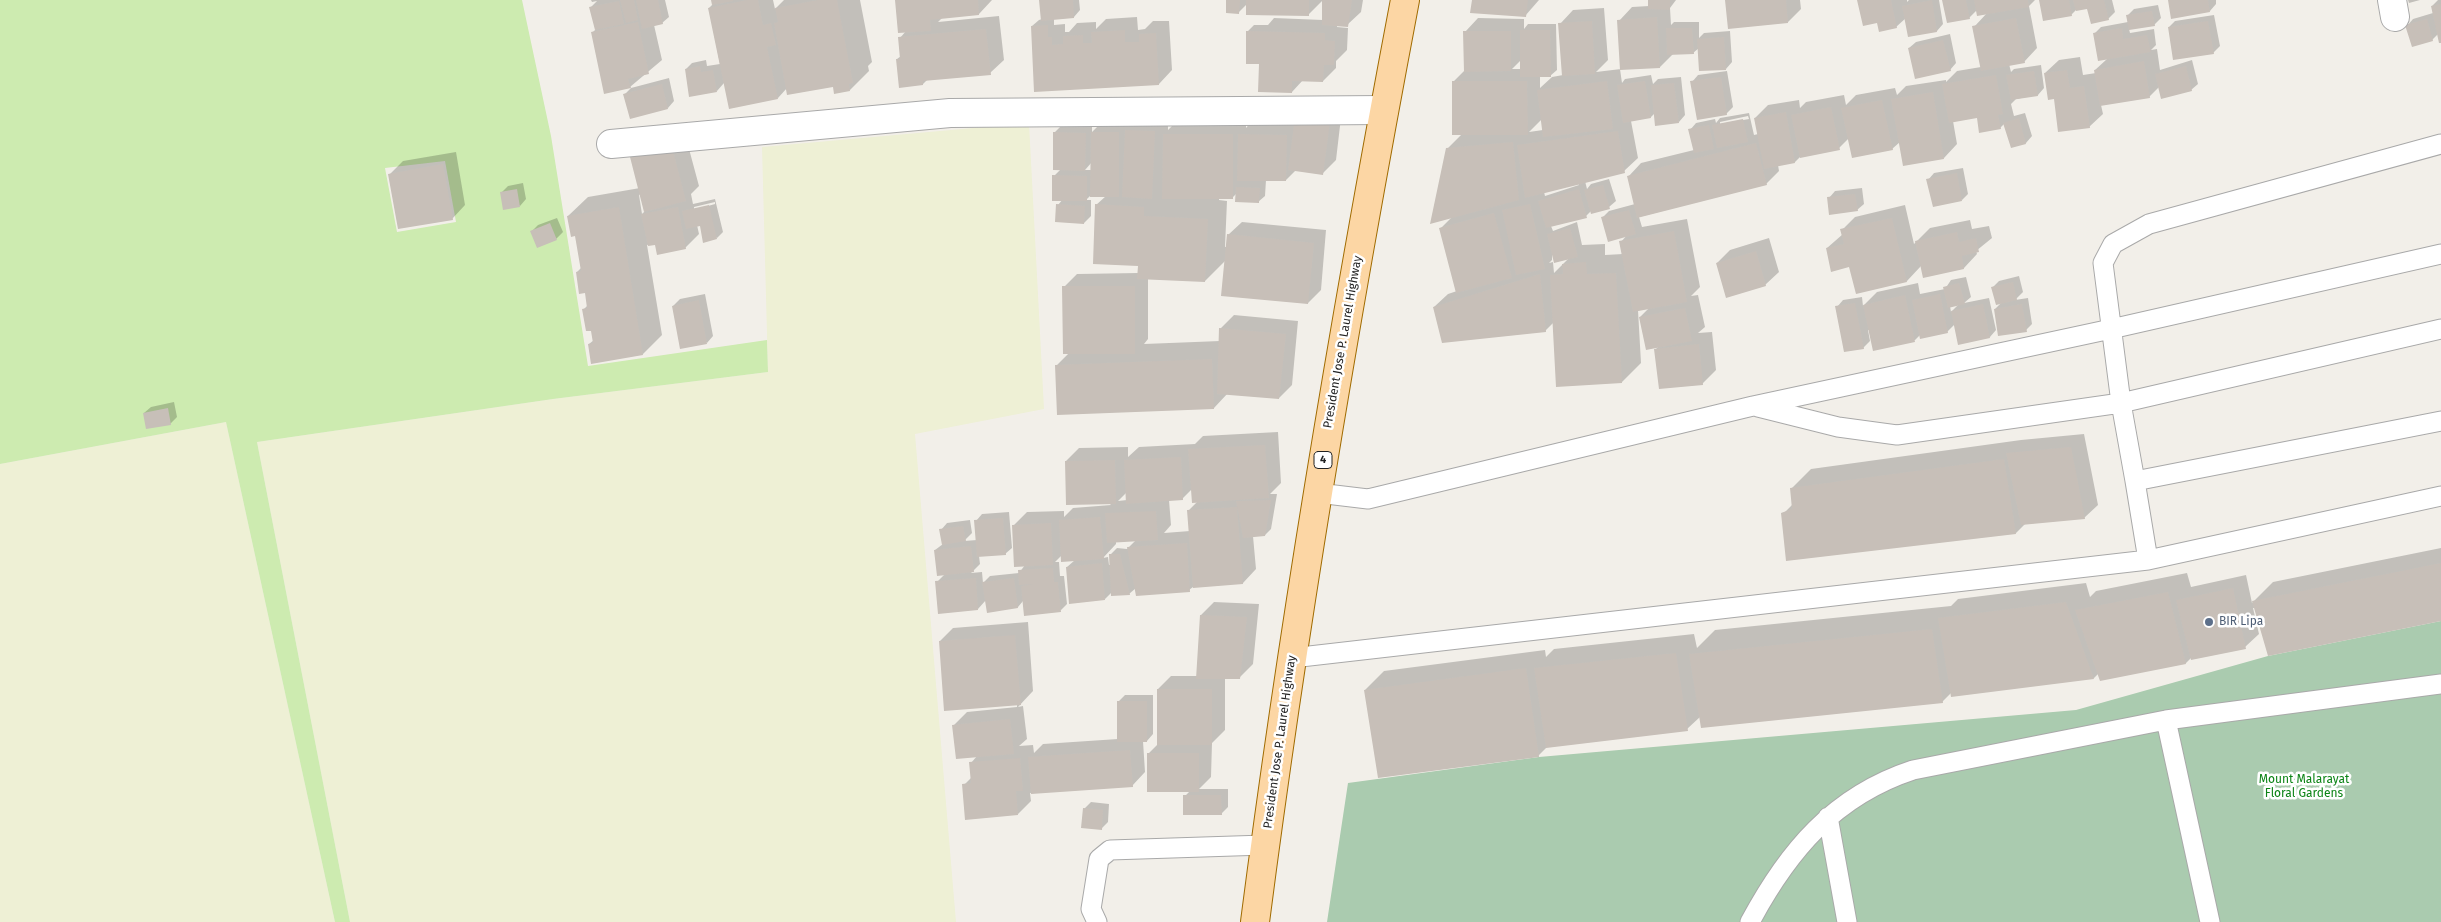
<!DOCTYPE html>
<style>
body{margin:0}
canvas{display:block;background:#f2efe9}
</style>
<canvas width="2441" height="922"></canvas>
<script>
const ctx = document.querySelector('canvas').getContext('2d');
ctx.lineJoin = 'round';
function fill(path, color) {
  ctx.fillStyle = color;
  ctx.fill(path, 'evenodd');
}
function stroke(path, color, width, dash) {
  ctx.strokeStyle = color;
  ctx.lineWidth = width;
  ctx.lineCap = dash ? 'butt' : 'round';
  ctx.setLineDash(dash || []);
  ctx.stroke(path);
}
function drawText(font, color, halo, rows, align = 'center') {
  ctx.font = font + ' "Fira Sans",sans-serif';
  ctx.lineWidth = 5;
  ctx.setLineDash([]);
  ctx.textBaseline = 'middle';
  ctx.strokeStyle = halo;
  ctx.fillStyle = color;
  for (const [text, x, y, turn = 0] of rows) {
    ctx.save();
    ctx.translate(x, y);
    ctx.rotate((+turn || 0) * Math.PI / 180);
    ctx.textAlign = isNaN(turn) ? turn : align;
    if (halo) ctx.strokeText(text, 0, 0);
    ctx.fillText(text, 0, 0);
    ctx.restore();
  }
}
const farmland = new Path2D(`
 M1029 123 1044 409 915 434 956 922H350L257 442 553 399 768 372 762 147Z
 M226 422 335 922H0V464Z`);
const grass = new Path2D(`
 M0 0H522L551 136 588 366 767 340 768 372 553 399 257 442 350 922H335L226 422 0 464ZM445 161 456 222 397 232 385 168Z`);
const cemetery = new Path2D(`
 M2441 621V922H1327L1348 783 1539 757 2076 710 2268 656Z`);
const shadow = new Path2D(`
 M591 0H665L669 17 662 23 654 25 662 60 630 87 593 32 596 29 591 7 597 1 592 2Z
 M712 0H773L775 9 784 0H862H860L872 62 868 66 869 71 850 90 834 85 787 88 778 98 724 83 717 91 686 69 692 63 706 60 707 66 720 64 709 8 713 4Z
 M896 0H992L979 14 943 17 938 22 999 16 1004 60 990 73 928 79 923 84 897 59 901 56 900 38 906 31Z
 M1041 0H1079L1080 10 1074 17 1054 18V25L1065 24V32H1069L1077 23 1096 22V29L1106 19 1137 17 1138 30 1145 29 1153 21H1169L1172 70 1159 84 1036 90 1032 26 1039 20 1042 19Z
 M1227 0H1323L1309 14 1247 4 1239 12Z
 M1324 0H1363L1361 12 1347 25H1337V27L1348 28 1347 50 1336 61V68L1323 81 1303 80 1292 92 1260 61 1248 31 1254 25H1268L1274 18 1323 20Z
 M1474 0H1539L1525 16Z
 M1649 0H1676L1670 8 1671 25 1674 22H1699V38L1704 33 1730 31 1732 62 1726 69 1699 48 1693 53 1673 54 1660 67 1620 69 1622 83 1625 79 1651 75 1653 84 1658 79 1681 77 1685 115 1679 122 1655 113 1651 117 1631 121 1638 158 1624 171 1585 181 1587 189 1591 184 1609 179 1616 201 1609 207 1591 211 1586 216 1551 226 1553 231 1577 222 1582 245 1605 244V255L1623 254 1621 242 1627 235 1602 218 1609 211 1635 204 1628 177 1641 163 1694 150 1690 130 1696 123 1715 119 1716 123 1720 118 1749 113 1754 135 1758 134 1755 118 1768 105 1799 100 1800 108 1806 102 1844 95 1846 105 1856 95 1895 88 1897 95 1906 86 1946 80V82L1957 71 1981 67 1974 27 1987 13 1977 10 1969 18 1944 0H2035L2029 6 2037 48 2024 62 2009 64 2011 72 2014 69 2041 65 2044 88 2038 95 2016 99 2011 104 2014 116 2025 113 2032 136 2026 143 2012 147 2005 123 2000 128 1978 116 1953 121 1957 144 1944 158 1900 142 1892 149 1849 138 1839 148 1801 156 1795 162 1778 165 1779 171 1766 184 1639 217 1642 227 1687 219 1700 287 1691 296 1698 295 1705 327 1698 333 1712 332 1716 370 1702 384 1656 349 1659 346 1640 317 1650 307 1638 310 1641 363 1622 382 1554 322 1545 331 1434 307 1448 294 1457 291 1441 228 1452 217 1447 149 1462 134 1453 82 1465 70V32L1478 18 1524 19V29L1528 24H1556L1557 70 1550 76H1540V88L1552 77 1563 75 1560 24 1573 10 1604 8 1608 60 1596 72 1621 69 1619 21 1632 7 1649 6ZM1522 59V69H1512ZM1748 116 1749 119 1720 124V122ZM1542 119 1543 130 1529 132ZM1578 183 1579 185 1545 196 1544 192ZM1552 254 1569 258 1554 273 1553 262 1549 263 1552 260Z
 M1726 0H1800L1801 9 1788 22Z
 M1859 0H1907V2L1909 0H1939L1943 24 1937 31 1909 35 1906 18 1896 27 1878 22Z
 M2040 0H2112L2115 12 2108 19 2088 7 2076 10 2071 15Z
 M2169 0H2216V4L2210 11Z
 M2408 0H2420L2409 3Z
 M2438 0H2441V41L2438 34 2432 40 2407 26 2413 19 2433 13 2432 6Z
 M2158 5 2161 18 2154 25 2129 29 2130 33 2154 29 2156 45 2151 50 2157 49 2160 70 2192 60 2198 84 2191 90 2159 87 2149 97 2101 105 2103 114 2089 127 2055 97 2045 73 2059 60 2080 57 2083 75 2096 73 2095 70 2107 59 2095 33 2101 27 2128 22 2127 16 2134 9Z
 M2214 15 2220 46 2213 53 2169 27 2175 21Z
 M1950 34 1956 63 1950 70 1909 48 1916 42Z
 M1727 71 1733 107 1726 114 1692 82 1698 75Z
 M669 78 674 101 668 108 625 94 631 88Z
 M1342 109 1336 160 1322 174 1296 170 1286 180H1266L1265 196 1258 202 1237 193 1232 198H1219V200L1227 201 1225 247H1227L1228 235 1242 222 1326 230 1321 290 1308 303 1226 260 1205 281 1148 278V339L1144 344 1220 341V329L1234 315 1298 321 1292 385 1279 398 1228 393 1214 408 1056 366 1069 353 1064 287 1077 274 1138 273 1139 265 1096 205 1106 196H1090L1086 200H1091V216L1084 223 1058 205 1063 199 1054 176 1061 169 1054 133 1061 126 1092 127V132L1105 119 1168 118V130L1177 121H1246V128L1252 121ZM1092 162V170H1085Z
 M685 134 699 186 691 194 693 204 715 199 723 232 717 238 700 224 697 225 699 234 685 248 656 243 647 245 662 335 643 354 589 344 594 340 592 329 583 310 588 305 586 291 577 272 582 267 576 235 568 216 588 197 640 188 632 157 645 144ZM641 194 645 211 642 214 639 195ZM715 202V204L694 210V207Z
 M456 152 465 205 452 219 390 174 403 161Z
 M1963 168 1968 194 1962 200 1928 180 1934 173Z
 M523 183 526 199 520 206 502 192 508 186Z
 M1862 188 1864 204 1857 210 1829 198 1835 191Z
 M1905 205 1914 244 1930 228 1970 220 1972 229 1989 226 1992 238 1976 251 1977 254 1964 268 1921 266 1907 281 1850 266 1827 248 1843 234 1842 230 1855 217Z
 M557 218 563 232 556 239 532 231 538 225Z
 M1769 238 1779 272 1765 285 1717 263 1730 250Z
 M2019 276 2023 292 2015 300 2028 298 2032 324 2026 330 1995 309 2002 302 1993 287 1999 281Z
 M1966 277 1971 297 1964 303 1989 298 1996 330 1990 337 1959 343 1955 324 1947 332 1920 335 1915 340 1874 349 1870 330H1868L1870 341 1863 348 1837 307 1843 300 1862 297 1863 306 1877 292 1918 283 1920 294 1945 289 1951 280ZM1959 304 1951 312 1950 306Z
 M705 294 713 336 707 343 673 306 680 299Z
 M174 402 177 417 170 424 144 413 151 407Z
 M1278 432 1281 483 1270 494H1277L1271 529 1265 535 1253 536 1256 569 1243 583 1193 587 1189 590 1136 588 1129 594 1112 592 1105 599 1067 567 1075 560 1062 555 1055 562H1059L1060 576H1064L1067 604 1061 610 1023 601 1018 607 986 600 978 609 937 582 945 574 935 550 943 544 941 530 947 523 970 520 972 533 964 541 977 540 976 521 982 514 1009 512 1012 548 1005 554 979 556 980 564 971 573 982 572 983 583 990 576 1019 573 1025 565 1013 526 1027 512 1064 511V517L1073 508 1111 505 1066 461 1079 448 1128 447V457L1139 447 1195 444 1203 436ZM1192 489 1198 501 1188 511 1190 531 1164 533 1171 525 1169 500 1182 499ZM1127 492V500L1118 501ZM1136 540 1127 549 1117 548 1110 555 1111 565H1109L1108 557 1103 558 1116 544V541Z
 M2084 434 2098 505 2084 518 2025 524 2016 533 1783 514 1793 504 1791 489 1811 469 2021 440Z
 M2441 548V620L2255 608H2253L2259 634 2245 647 2192 657 2186 663 2099 673 2094 678 1952 692 1942 702 1700 717 1687 729 1548 746 1538 756 1365 690 1384 671 1545 650 1546 657 1554 649 1694 634 1697 648 1715 630 1951 606 1958 599 2086 583 2090 597 2096 591 2187 573 2191 587 2246 575 2252 603 2273 582Z
 M1214 602 1259 604 1253 664 1239 678H1225V730L1212 743 1211 777 1199 789H1228V807L1221 814 1185 796 1190 791 1148 754 1158 744V689L1171 676H1197L1201 615Z
 M1028 622 1033 691 1018 707 1023 706 1027 739 1019 746 1033 745 1034 753 1043 744 1118 739V702L1125 695H1153V734L1147 741H1143L1145 772 1132 786 1030 793 1031 801 1018 814 964 785 972 777 971 763 977 756 954 725 967 712 1017 707V704L940 641 953 628Z
 M1091 802 1109 804 1108 822 1101 829 1084 809Z`);
const building = new Path2D(`
 M620 0H634L638 20 626 23Z
 M636 0H658L663 24 642 29Z
 M711 0H733V1L712 5Z
 M747 0H758L763 25 771 23 776 45 767 47 778 99 729 109 708 8Z
 M818 0H837L853 83 849 84 850 91 834 94 833 87 787 95 774 23 778 22 775 8Z
 M895 0H978L979 15 930 20 931 31 898 33Z
 M1039 0H1073L1074 18 1041 21Z
 M1226 0H1240L1239 14 1226 13Z
 M1246 0H1309V16L1246 15Z
 M1322 0H1352L1348 27 1322 25Z
 M1472 0H1528L1526 17 1470 13Z
 M1648 0H1670V10L1648 9Z
 M1725 0H1786L1788 23 1728 29Z
 M1857 0H1891L1897 28 1879 32 1877 23 1863 26Z
 M1932 0 1937 32 1908 37 1902 6Z
 M1942 0H1966L1970 19 1947 23Z
 M1974 0H2028L2029 7 1977 16Z
 M2039 0H2069L2072 16 2043 21Z
 M2073 0H2104L2109 20 2091 24 2087 9 2076 11Z
 M2168 0H2208L2210 12 2171 19Z
 M619 1 624 24 595 30 589 7Z
 M2441 4V43H2439L2431 6Z
 M2152 11 2155 26 2129 30 2126 15Z
 M1657 17 1660 68 1620 70 1617 20Z
 M2016 18 2025 63 1981 71 1972 26Z
 M2427 19 2433 41 2412 47 2405 25Z
 M1592 21 1595 74 1562 76 1558 23Z
 M2208 21 2214 54 2173 60 2168 27Z
 M638 22 649 74 628 79 631 88 604 94 591 32Z
 M1048 25V37H1052V45L1063 44V36L1083 35V43H1092L1091 32 1125 30V42H1139V34L1156 33 1159 85 1034 92 1031 26Z
 M1666 28H1692L1694 54 1667 55Z
 M2122 28 2123 39 2147 35 2151 52 2098 61 2093 33Z
 M986 29 991 75 923 81V85L899 88 896 59H900L898 37Z
 M1520 30H1550L1551 77H1520Z
 M1246 31 1325 33V40L1335 41 1334 65H1324L1323 82 1292 81V93L1258 92 1259 64H1246Z
 M1463 31H1511V71L1464 72Z
 M1724 37 1726 70 1699 71 1697 39Z
 M1943 40 1951 71 1915 79 1908 48Z
 M2144 61 2150 98 2100 106 2094 70Z
 M700 66 701 72 713 70 717 92 689 97 685 69Z
 M2186 66 2192 91 2161 99 2155 74Z
 M2067 70 2070 88 2084 86 2090 128 2058 132 2054 99 2048 100 2044 73Z
 M2034 71 2038 96 2011 100 2006 75Z
 M1996 75 2003 114 1998 115 2001 129 1979 133 1977 118 1949 123 1942 84Z
 M1721 77 1727 115 1697 120 1690 81Z
 M1452 81H1527L1528 135H1452Z
 M1607 81 1613 129 1543 137 1537 90Z
 M1645 81 1651 118 1623 123 1617 85Z
 M1674 83 1679 123 1655 126 1651 85Z
 M662 84 668 109 630 119 623 94Z
 M1933 92 1944 159 1903 166 1891 99Z
 M1882 100 1893 150 1852 158 1841 108Z
 M1831 107 1840 150 1800 158 1791 115Z
 M1786 112 1795 163 1764 169 1754 118Z
 M1295 117 1330 122 1323 175 1288 170Z
 M2019 118 2026 144 2011 148 2003 123Z
 M1743 119 1748 142 1717 148 1712 125Z
 M1709 125 1714 149 1694 153 1688 129Z
 M1125 130 1155 131 1152 199 1122 197Z
 M1618 131 1625 173 1525 198 1517 145Z
 M1053 132 1086 133 1085 171 1053 170Z
 M1091 132H1119V197H1090Z
 M1163 134H1233V199H1162Z
 M1238 134 1287 135 1286 181H1237Z
 M1513 142 1519 200 1430 224 1446 148Z
 M1756 143 1767 185 1637 218 1627 176Z
 M672 147 686 201 644 212 630 157Z
 M443 164 453 220 398 229 388 174Z
 M1957 173 1962 201 1933 207 1926 179Z
 M1052 175 1087 176V201H1052Z
 M1603 185 1610 209 1591 214 1584 190Z
 M1236 187 1260 188 1259 203 1235 202Z
 M517 189 520 207 503 210 500 192Z
 M1579 189 1587 218 1546 228 1538 201Z
 M1855 194 1858 211 1829 215 1827 197Z
 M1056 204 1085 206 1084 224 1055 222Z
 M1095 204 1144 207V216L1208 219 1205 282 1137 279 1138 266 1093 264Z
 M1530 204 1545 269 1516 275 1502 210Z
 M709 205 717 239 703 243 700 226 686 229 682 211Z
 M619 207 643 355 591 364 588 344 593 343 591 331H586L582 309 587 308 585 293 579 294 576 272 581 271 575 236 571 237 567 216Z
 M678 207 686 249 657 255 655 245 648 246 641 214Z
 M1629 210 1636 234 1608 242 1601 217Z
 M1494 213 1512 278 1456 293 1439 228Z
 M1892 218 1907 282 1856 294 1849 267 1831 272 1826 248 1844 244 1840 229Z
 M550 223 557 240 537 248 530 231Z
 M1570 228 1578 257 1554 263 1547 234Z
 M1674 231 1687 302 1633 312 1619 241Z
 M1957 232 1959 242 1976 238 1979 252 1962 256 1964 269 1923 278 1915 241Z
 M1227 234 1314 243 1308 304 1221 296Z
 M1756 251 1766 286 1726 298 1716 263Z
 M1586 262 1587 274 1616 273 1622 383 1556 387 1550 275 1563 274 1562 264Z
 M1540 274 1546 332 1442 343 1433 307Z
 M2013 282 2017 300 1996 305 1991 287Z
 M1959 283 1965 304 1948 308 1943 287Z
 M1062 286H1135V354H1063Z
 M1940 294 1948 333 1920 339 1912 300Z
 M1905 295 1915 342 1873 351 1863 305Z
 M699 300 707 344 680 349 672 306Z
 M1855 303 1864 349 1844 352 1835 306Z
 M1983 304 1990 338 1958 345 1951 311Z
 M2022 304 2027 332 1998 336 1994 309Z
 M1685 308 1692 341 1646 350 1639 317Z
 M1219 328 1286 334 1279 399 1217 394Z
 M1699 344 1703 385 1659 389 1654 349Z
 M1212 359 1214 409 1057 415 1055 365Z
 M168 408 171 425 146 429 143 413Z
 M1265 445 1269 498 1192 503 1188 449Z
 M2071 447 2085 519 2021 525 2006 453Z
 M1181 457 1183 500 1126 504 1124 460Z
 M2004 459 2016 534 1786 561 1781 513 1792 509 1790 488Z
 M1115 460 1116 504 1066 505 1065 461Z
 M1271 500 1265 536 1243 538 1236 501Z
 M1237 507 1243 584 1193 588 1187 510Z
 M1156 511 1158 540 1107 543 1105 513Z
 M1100 517 1104 559 1061 562 1059 520Z
 M1003 518 1006 555 977 557 974 520Z
 M1051 523 1053 565 1014 567 1012 525Z
 M963 526 966 541 942 545 939 529Z
 M1187 543 1190 592 1136 596 1127 547Z
 M971 546 974 572 937 576 934 550Z
 M1109 554H1120L1130 595 1111 596Z
 M1102 563 1105 600 1069 604 1066 567Z
 M2441 563V621L2268 656 2252 601Z
 M1053 568 1054 582H1058L1061 612 1024 616 1021 586 1033 584 1019 585 1018 570Z
 M976 578 978 610 938 614 935 581Z
 M1014 578 1018 608 987 613 982 582Z
 M2233 588 2246 649 2191 660 2176 600Z
 M2168 592 2186 664 2100 681 2075 610Z
 M2066 602 2094 679 1951 697 1938 618Z
 M1200 615 1247 617 1240 679H1196Z
 M1932 629 1943 703 1701 728 1689 654Z
 M1015 635 1021 705 944 711 939 641Z
 M1676 653 1688 731 1546 748 1534 668Z
 M1526 668 1539 757 1378 778 1364 690Z
 M1157 689H1212V745H1157Z
 M1117 701H1147V742H1117Z
 M1010 719 1014 754 956 759 952 725Z
 M1130 750 1133 787 1031 794 1028 757Z
 M1147 753H1199V792H1147Z
 M1020 758 1023 791H1016L1018 815 965 820 962 784 971 783 969 762Z
 M1183 795H1221L1222 815H1183Z
 M1083 808 1103 810 1102 830 1081 828Z`);
const service = new Path2D(`
 M1758 407 1838 427 1897 435 2121 403 2441 329
 M2135 481 2121 403 2103 263 2113 244 2149 224 2441 144
 M1318 493 1368 499 1753 406 2111 329 2441 254
 M2148 560 2135 481 2441 421
 M1292 658 2148 560 2441 496
 M2166 720 2210 922
 M1828 817 1847 922
 M1097 922 1091 909 1099 859 1110 850 1265 845
 M1750 922C1788 851 1834 796 1913 770L2166 720 2441 684`);
const minor = new Path2D(`
 M2392 0 2395 17
 M611 144 950 113 1384 110`);
const primary = new Path2D(`
 M1255 922C1295 613 1347 306 1405 0`);
const markers = [
 [2209,622,5,"#5c6f8a"]
];
const shields = [
 [1323,460,18]
];
const shieldNames = [
 ["4",1323,460]
];
const streetNames = [
 ["President Jose P. Laurel Highway",1343,342,-80],
 ["President Jose P. Laurel Highway",1280,742,-82]
];
const serviceNames = [
 ["BIR Lipa",2219,622]
];
const parkNames = [
 ["Mount Malarayat",2304,780],
 ["Floral Gardens",2304,794]
];
fill(farmland, '#eef0d5');
fill(grass, '#cdebb0');
fill(cemetery, '#aacbaf');
fill(shadow, '#0003');
fill(building, '#c7bfb8');
stroke(service, '#a9a9a9', 21);
stroke(minor, '#a9a9a9', 30);
stroke(primary, '#a06b00', 30);
stroke(service, '#fff', 19);
stroke(minor, '#fff', 28);
stroke(primary, '#fcd6a4', 28);
for (const [x, y, r, color] of markers) {
  const dot = new Path2D();
  dot.arc(x, y, r, 0, 2 * Math.PI);
  ctx.fillStyle = color;
  ctx.fill(dot);
  stroke(dot, '#fff', 2);
}
for (const [x, y, w] of shields) {
  const box = new Path2D();
  box.roundRect(x - w / 2, y - 8.5, w, 17, 4);
  ctx.fillStyle = '#fff';
  ctx.fill(box);
  stroke(box, '#222', 1);
}
drawText('bold 11px', '#222', null, shieldNames);
drawText('12px', '#222', '#fff', streetNames);
drawText('12px', '#4e5e75', '#fff', serviceNames, 'left');
drawText('12px', '#0c8416', '#fff', parkNames);
</script>
